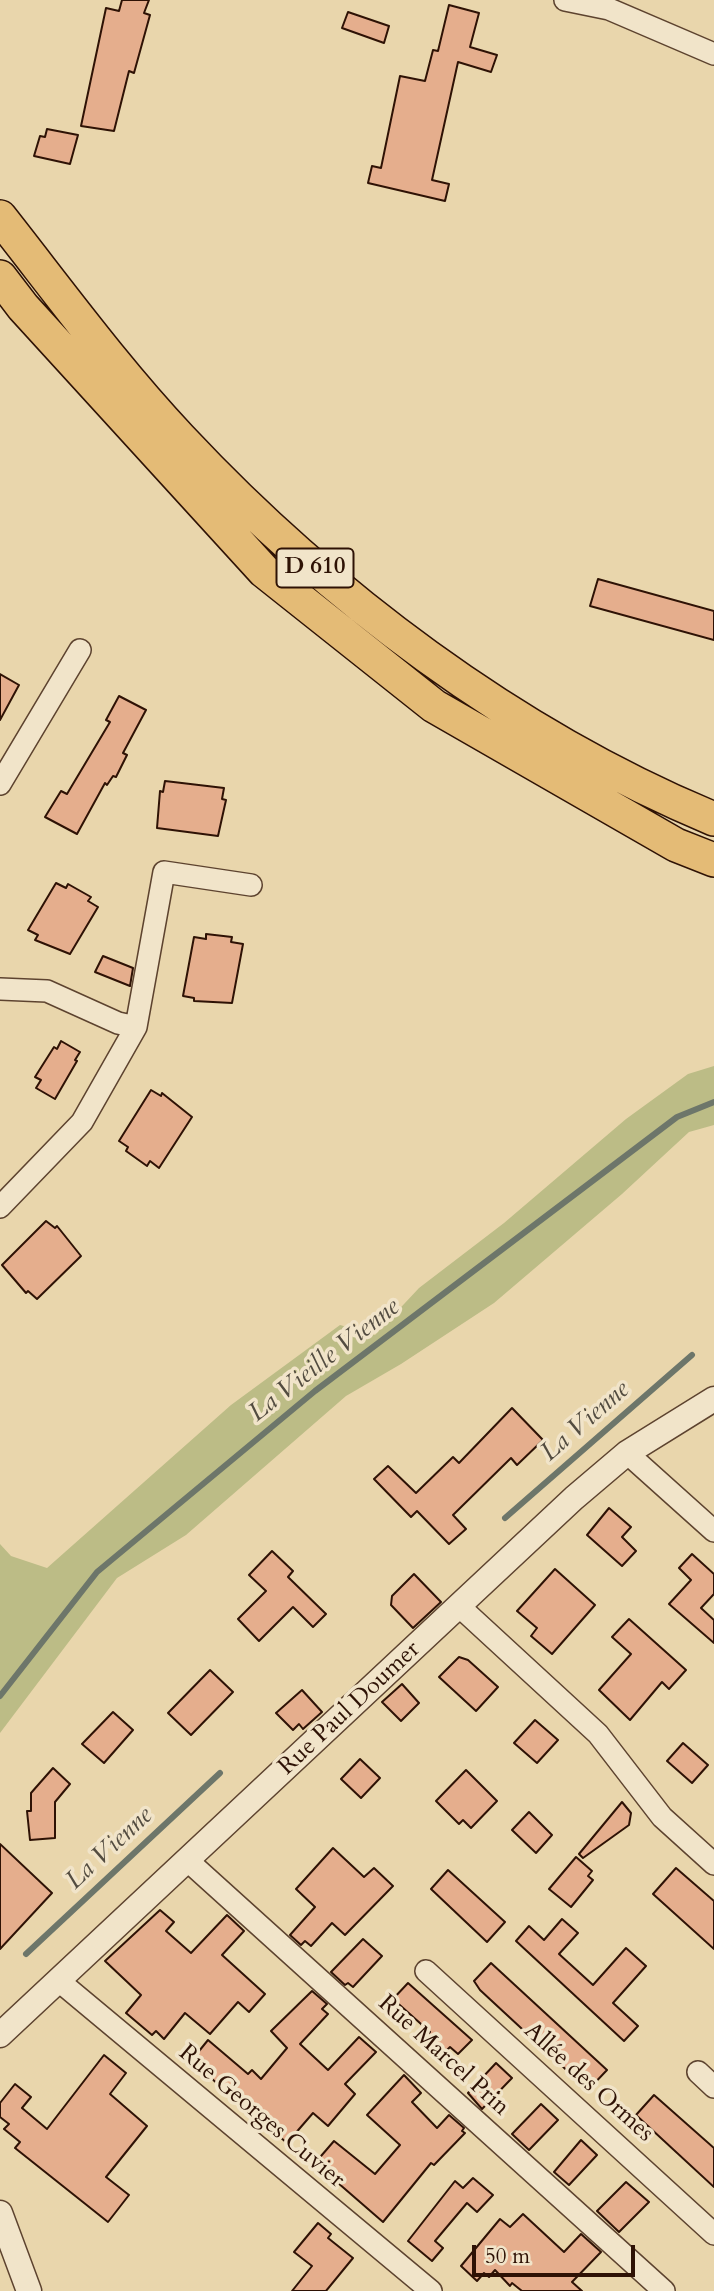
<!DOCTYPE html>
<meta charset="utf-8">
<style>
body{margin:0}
#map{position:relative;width:714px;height:2291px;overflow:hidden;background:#e9d6ac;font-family:Cardo,serif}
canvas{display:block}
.scale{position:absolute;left:472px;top:2245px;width:163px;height:32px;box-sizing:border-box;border:4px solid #2e1205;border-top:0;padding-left:9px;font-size:21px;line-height:24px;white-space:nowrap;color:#2e1205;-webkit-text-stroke:5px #f1e4c9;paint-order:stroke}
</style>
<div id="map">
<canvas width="714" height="2291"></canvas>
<div class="scale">50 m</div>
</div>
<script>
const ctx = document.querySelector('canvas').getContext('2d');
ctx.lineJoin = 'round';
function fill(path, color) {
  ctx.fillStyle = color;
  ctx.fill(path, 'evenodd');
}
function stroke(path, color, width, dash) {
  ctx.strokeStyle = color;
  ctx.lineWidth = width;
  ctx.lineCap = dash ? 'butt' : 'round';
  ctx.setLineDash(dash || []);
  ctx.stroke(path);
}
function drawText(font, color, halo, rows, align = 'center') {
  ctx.font = font + ' Cardo,serif';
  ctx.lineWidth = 7;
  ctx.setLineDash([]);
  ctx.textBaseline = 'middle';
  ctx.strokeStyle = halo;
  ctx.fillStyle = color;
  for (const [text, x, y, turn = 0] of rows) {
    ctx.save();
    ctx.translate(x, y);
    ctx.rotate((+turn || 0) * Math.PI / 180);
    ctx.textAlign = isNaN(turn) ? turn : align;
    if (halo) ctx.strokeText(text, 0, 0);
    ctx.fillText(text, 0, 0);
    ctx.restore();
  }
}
const green = new Path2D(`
 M714 1066V1125L689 1132 622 1194 494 1303 401 1364 346 1396 186 1535 117 1578 0 1733V1544L11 1556 47 1568 231 1405 340 1325 375 1335 419 1288 504 1223 626 1119 688 1074Z`);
const stream = new Path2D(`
 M505 1518 692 1355
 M0 1696 97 1572 315 1391 677 1117 714 1102
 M26 1954 220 1773`);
const building = new Path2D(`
 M122 0H149L144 13 150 15 134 73 129 71 114 131 81 126 106 8 119 11Z
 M449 5 479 13 470 47 497 55 491 72 458 62 432 180 449 184 445 201 368 183 372 166 381 168 400 76 425 81 433 50 438 51Z
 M348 12 389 26 384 43 342 28Z
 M47 129 78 135 70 164 34 156 40 136 45 137Z
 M598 579 714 611V640L590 606Z
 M0 674 19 685 0 720Z
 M119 696 146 710 123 753 127 755 116 777 113 776 107 785 105 783 77 834 45 817 61 791 67 794 110 722 106 720Z
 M165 781 224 788 222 799 226 800 218 836 157 828 160 791 163 792Z
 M56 883 66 888 68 884 91 897 88 901 98 907 70 954 35 940 38 935 28 930Z
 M206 934 232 937 231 942 243 944 232 1003 194 1001V998L183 996 194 937 206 939Z
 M103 956 133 968 130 986 95 972Z
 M61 1041 80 1052 75 1060 77 1061 55 1099 36 1088 41 1080 35 1077 54 1047 57 1049Z
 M151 1090 161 1096 162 1093 192 1117 159 1168 150 1161 147 1166 126 1151 128 1147 119 1141Z
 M46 1221 55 1228 57 1226 81 1256 37 1299 28 1291 26 1293 2 1265Z
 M512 1408 543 1440 517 1465 511 1458 453 1515 466 1529 449 1544 417 1511 411 1517 374 1479 388 1466 416 1493 453 1457 459 1463Z
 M609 1508 631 1527 622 1537 636 1551 622 1566 587 1535Z
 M272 1551 293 1571 288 1577 326 1614 313 1627 293 1607 259 1641 238 1619 266 1591 249 1575Z
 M692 1554 714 1574V1594L701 1608 714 1620V1643L669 1604 691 1580 679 1568Z
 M555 1569 595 1605 552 1654 531 1636 537 1628 517 1611Z
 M414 1574 441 1602 413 1628 391 1605 392 1596Z
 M629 1619 686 1670 669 1689 662 1682 630 1720 599 1690 631 1654 612 1637Z
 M459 1657 468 1660 498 1687 476 1711 439 1677Z
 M210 1670 233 1692 191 1735 168 1713Z
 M402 1684 419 1703 401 1721 382 1702Z
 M302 1690 322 1712 303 1729 299 1724 293 1730 276 1713Z
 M113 1712 133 1730 104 1763 82 1744Z
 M535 1720 558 1740 537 1763 514 1743Z
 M683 1743 708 1765 692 1783 667 1761Z
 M360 1759 380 1778 361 1798 341 1779Z
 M53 1768 70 1784 55 1802V1838L30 1840 27 1811H31V1793Z
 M466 1770 497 1801 471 1828 463 1820 459 1824 436 1801Z
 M622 1802 631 1813 629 1825 583 1858 579 1854Z
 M529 1812 552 1835 536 1853 512 1830Z
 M0 1844 52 1893 0 1949Z
 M333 1848 364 1877 374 1868 393 1886 345 1935 332 1923 311 1946 305 1941 301 1945 290 1935 315 1907 296 1889Z
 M576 1857 592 1871 588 1876 593 1880 571 1907 549 1889Z
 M676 1868 714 1901V1949L653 1894Z
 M448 1870 505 1922 487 1942 431 1889Z
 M160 1910 174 1922 166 1931 191 1953 227 1915 244 1931 222 1955 265 1994 249 2012 238 2002 210 2034 185 2013 164 2039 156 2031 152 2035 126 2013 141 1995 105 1961Z
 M562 1919 578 1933 559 1954 593 1985 626 1948 646 1966 613 2003 638 2026 624 2041 516 1941 529 1926 544 1940Z
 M363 1939 382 1956 353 1987 348 1983 345 1985 331 1972Z
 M491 1963 607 2070 588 2090 480 1990 474 1981Z
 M408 1983 472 2040 458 2054 450 2047 442 2055 423 2039 430 2032 393 1999Z
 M312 1991 327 2004 322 2009 328 2014 300 2044 328 2070 359 2037 376 2052 345 2084 355 2094 328 2126 313 2113 287 2143 191 2061 208 2040 248 2074 252 2070 261 2079 287 2048 271 2031Z
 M104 2055 126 2073 110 2094 147 2126 106 2177 129 2195 108 2222 15 2148 20 2142 4 2129 9 2124 0 2117V2103L15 2084 31 2097 22 2108 47 2129Z
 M496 2063 512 2078 482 2109 468 2093Z
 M404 2075 421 2093 412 2102 437 2128 449 2115 464 2128 462 2131 465 2133 434 2165 431 2163 383 2222 315 2163 334 2141 375 2174 400 2145 367 2115Z
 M654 2095 714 2148V2187L636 2115Z
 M541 2104 558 2120 529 2150 512 2134Z
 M581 2140 597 2155 569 2185 554 2172Z
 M473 2178 493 2195 477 2212 467 2203 435 2241 443 2248 432 2261 408 2241 455 2181 463 2188Z
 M626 2182 649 2202 619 2232 597 2211Z
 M523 2214 564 2252 581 2234 601 2252 572 2282 582 2291H522L512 2283 510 2286 495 2270 489 2277 484 2273 477 2281 461 2266 500 2219 510 2227Z
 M318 2223 331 2234 328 2238 353 2258 326 2291H292L312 2266 294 2252Z`);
const minor = new Path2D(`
 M565 0 609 9 714 54
 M0 784 80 650
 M0 989 47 991 118 1023 136 1027
 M0 1207 82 1122 136 1027 164 872 251 885
 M627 1453 714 1531
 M460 1607 598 1734 662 1817 714 1864
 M187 1860 664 2291
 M426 1971 714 2234
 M59 1981 431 2291
 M698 2072 714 2087`);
const tertiary = new Path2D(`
 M0 2035 574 1498 627 1453 714 1399
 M0 2213 29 2291`);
const trunk = new Path2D(`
 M0 217C59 292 115 369 180 438 327 595 514 736 714 819
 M0 277 23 307 264 571 434 706 676 845 714 860`);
const shields = [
 [315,568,77]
];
const shieldNames = [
 ["D 610",315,568]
];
const streetNames = [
 ["Rue Paul Doumer",350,1709,-43],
 ["Rue Marcel Prin",443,2056,42],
 ["Allée des Ormes",588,2083,42],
 ["Rue Georges Cuvier",261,2117,40]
];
const waterNames = [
 ["La Vieille Vienne",325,1361,-38],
 ["La Vienne",586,1422,-41],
 ["La Vienne",110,1849,-43]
];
fill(green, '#bcbc86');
stroke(stream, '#6d766a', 6);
fill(building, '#e5ae8d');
stroke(building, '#2e1205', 2);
stroke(minor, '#5d432f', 24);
stroke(tertiary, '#5d432f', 27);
stroke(trunk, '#2e1205', 36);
stroke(minor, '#f1e4c9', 21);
stroke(tertiary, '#f1e4c9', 24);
stroke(trunk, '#e4bb76', 33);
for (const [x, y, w] of shields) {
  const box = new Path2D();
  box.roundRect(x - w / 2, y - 19.5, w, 39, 5);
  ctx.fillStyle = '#f1e4c9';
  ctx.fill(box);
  stroke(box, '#2e1205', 2);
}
drawText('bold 23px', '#2e1205', null, shieldNames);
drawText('24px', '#2e1205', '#f1e4c9', streetNames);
drawText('italic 26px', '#534c40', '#f1e4c9', waterNames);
</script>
